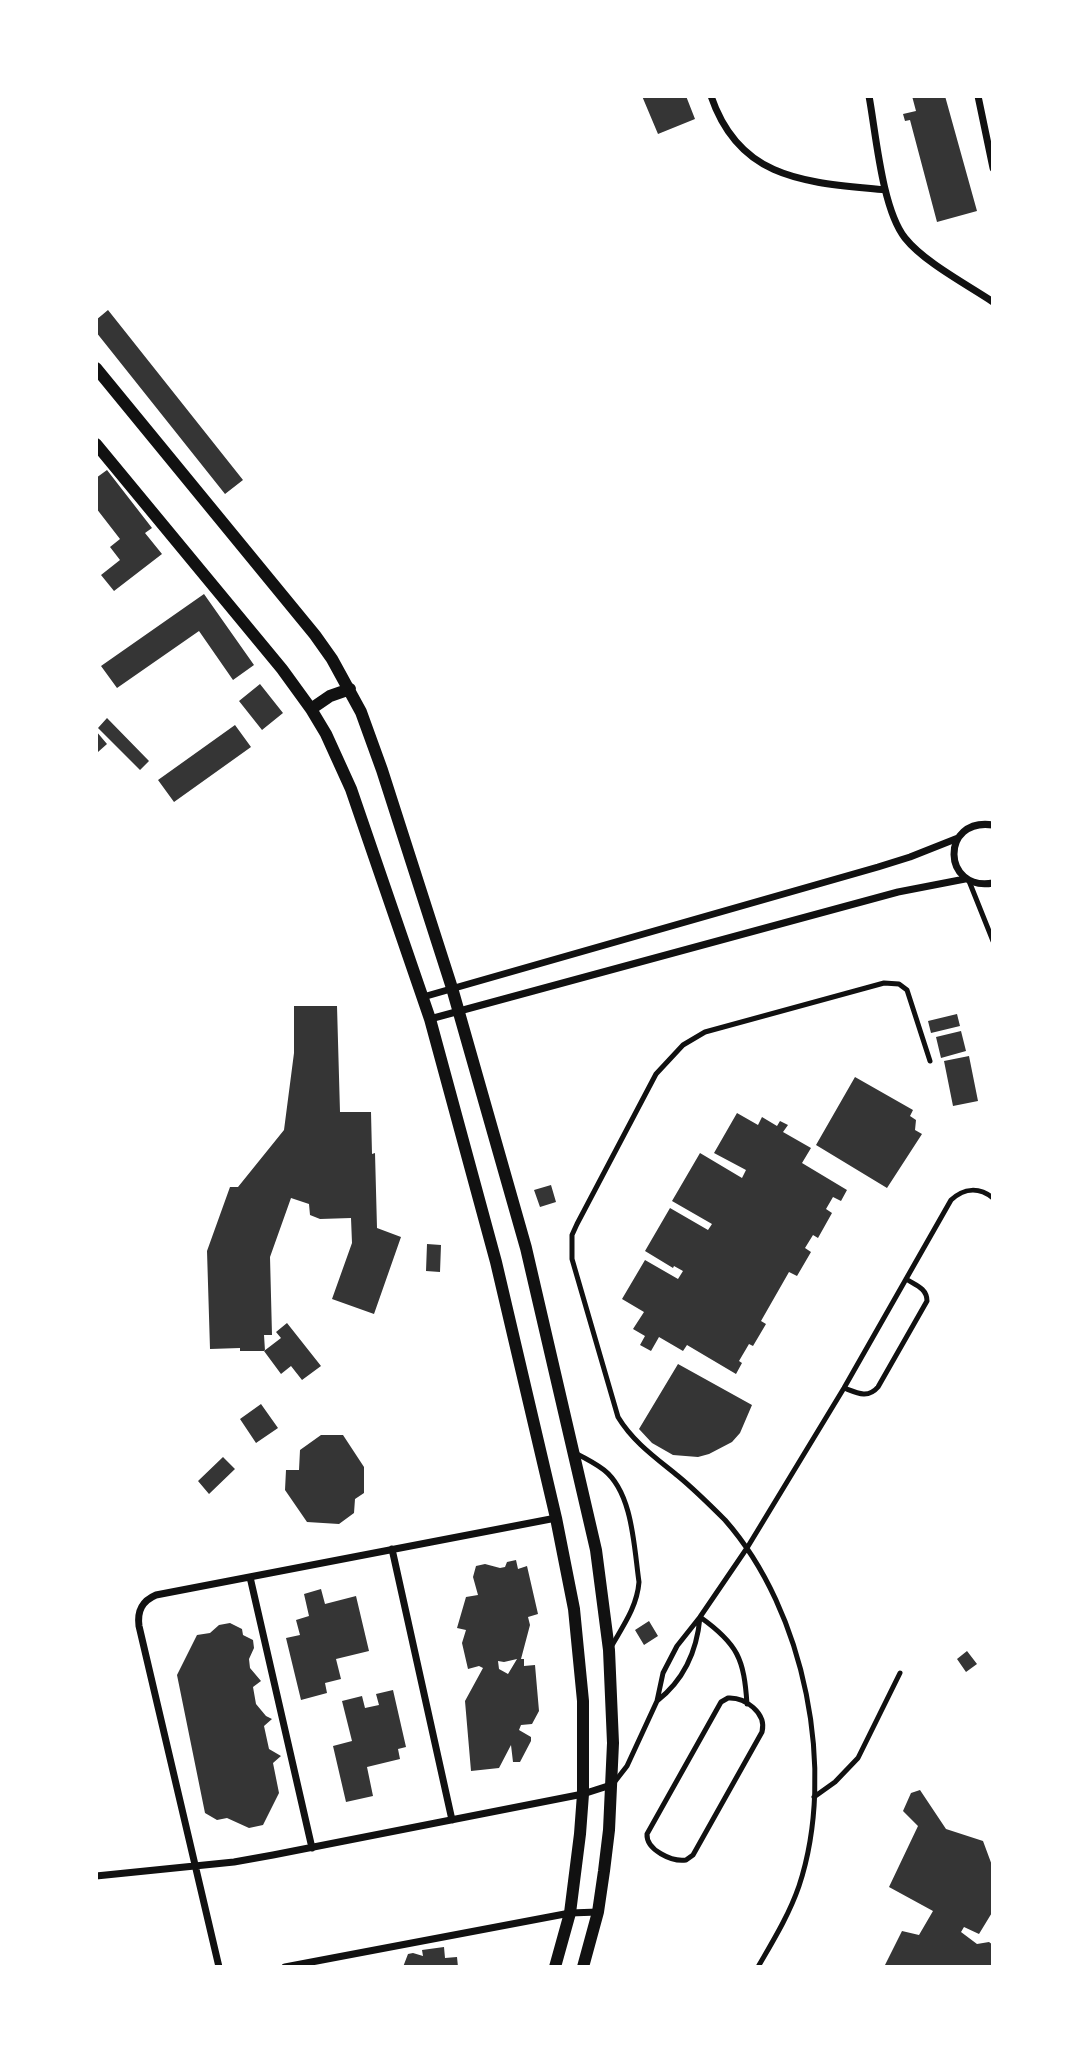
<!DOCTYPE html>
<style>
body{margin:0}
#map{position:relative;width:1089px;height:2063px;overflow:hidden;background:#fff;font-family:"Space Grotesk",sans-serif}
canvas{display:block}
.frame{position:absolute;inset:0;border:98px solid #fff;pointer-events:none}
</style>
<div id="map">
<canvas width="1089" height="2063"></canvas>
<div class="frame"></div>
</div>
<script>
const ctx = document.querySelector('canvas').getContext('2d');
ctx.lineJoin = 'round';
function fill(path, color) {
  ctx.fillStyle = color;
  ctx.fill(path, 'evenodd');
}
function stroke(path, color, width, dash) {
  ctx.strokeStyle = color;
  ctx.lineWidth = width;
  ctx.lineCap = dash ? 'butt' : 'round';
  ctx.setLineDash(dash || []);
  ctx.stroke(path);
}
const building = new Path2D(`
 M642 96H686L695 119 658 134Z
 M912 96H945L977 211 937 222 910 120 905 121 903 114 916 111Z
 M108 310 243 480 225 494 96 332V320Z
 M107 470 152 528 145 533 162 554 114 591 101 575 120 560 110 547 120 539 96 508V478Z
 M204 594 254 665 233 680 199 631 117 688 101 666Z
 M260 684 283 713 262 730 239 701Z
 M107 718 149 761 140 770 98 728Z
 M235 725 251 747 174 802 158 780Z
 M96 731 107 744 98 752 96 750Z
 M294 1006H337L340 1112H371L372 1154 375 1153 377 1228 401 1237 374 1314 332 1299 352 1243 351 1218 320 1219 310 1215 309 1204 291 1198 270 1257 272 1335H264L265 1351H240V1348L210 1349 207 1251 230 1187H238L284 1130 294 1053Z
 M957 1014 960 1026 931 1033 928 1021Z
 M961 1031 966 1051 941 1058 936 1037Z
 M969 1056 978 1101 953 1106 944 1061Z
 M855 1077 913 1110 910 1116 916 1120 915 1130 922 1134 887 1188 816 1145Z
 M737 1113 758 1125 762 1117 777 1126 780 1121 788 1125 783 1132 811 1148 802 1163 847 1190 841 1201 833 1197 826 1209 832 1213 818 1238 813 1235 805 1248 811 1252 797 1276 789 1272 761 1321 766 1324 753 1346 749 1344 739 1361 742 1363 736 1374 687 1345 683 1351 659 1337 651 1351 640 1345 645 1336 633 1329 644 1312 622 1299 645 1260 678 1279 683 1271 674 1266 673 1268 645 1251 670 1208 708 1230 712 1224 672 1201 700 1153 742 1178 746 1170 714 1153Z
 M551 1185 556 1202 540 1207 534 1190Z
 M427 1244 441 1245 440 1272 426 1271Z
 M287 1323 321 1366 302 1380 291 1366 281 1374 264 1351 281 1338 276 1332Z
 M678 1364 752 1405 740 1433 732 1442 709 1454 698 1457 673 1455 652 1443 639 1429Z
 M261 1404 278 1428 256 1443 240 1419Z
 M321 1435H343L364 1467V1493L355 1499 354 1513 339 1524 307 1522 285 1490 286 1470H299L300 1450Z
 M223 1457 235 1469 209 1494 198 1481Z
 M516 1560 518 1569 527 1566 538 1614 528 1617 530 1625 521 1659H524V1666L535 1665 539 1711 532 1724 521 1725 519 1730 531 1737V1741L520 1762H513L511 1745 499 1768 471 1771 465 1701 483 1668 479 1666 468 1669 462 1643 466 1630 457 1628 466 1597 478 1595 473 1577 476 1566 485 1564 500 1568 505 1567 507 1562ZM517 1659 508 1674 499 1669 498 1661 504 1662Z
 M321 1589 325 1604 356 1596 369 1651 336 1659 341 1679 325 1683 327 1693 301 1700 286 1638 300 1635 296 1620 309 1616 304 1594Z
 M649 1621 658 1636 644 1645 635 1630Z
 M230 1623 242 1629 243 1635 253 1640 254 1648 249 1659 250 1668 261 1681 253 1687 256 1704 266 1716 272 1719 264 1726 269 1749 281 1756 273 1763 279 1793 263 1825 249 1828 227 1818 217 1820 205 1813 177 1675 197 1635 210 1633 219 1625Z
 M967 1651 977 1664 966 1672 957 1659Z
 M393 1690 406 1747 398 1749 400 1759 367 1767 373 1796 346 1802 333 1746 352 1741 342 1701 362 1696 365 1708 379 1705 376 1694Z
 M920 1790 946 1829 983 1841 993 1868V1911L979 1934 964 1927 961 1932 977 1944 989 1942 993 1945V1967H884L902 1931 919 1935 933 1911 889 1887 918 1826 903 1811 911 1793Z
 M444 1947 445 1958 457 1957 458 1967H403L408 1954 413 1953 423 1956 422 1950Z`);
const service = new Path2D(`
 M969 881 993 941
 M844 1388C857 1393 868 1399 878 1387L927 1301C927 1288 915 1285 906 1279
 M575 1453C585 1458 595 1463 604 1470 633 1493 634 1548 639 1582 637 1607 623 1626 611 1647
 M700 1617C738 1644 744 1659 747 1704
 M728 1698C745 1697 767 1713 762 1732L693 1855 686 1860C672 1862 646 1850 647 1834L721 1702Z
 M657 1701C684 1680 697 1651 700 1617
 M613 1784 627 1766 657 1701 663 1673 677 1646 700 1617 747 1548 844 1388 951 1200C964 1188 979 1187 993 1198
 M814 1797 835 1782 858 1758 900 1673
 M758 1967C773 1941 789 1915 799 1886 837 1771 805 1611 725 1520 710 1505 695 1490 678 1476 656 1458 633 1442 618 1417L572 1259V1235L577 1224 656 1074 683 1045 705 1032 884 983 899 984 907 990 930 1061`);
const minor = new Path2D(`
 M711 96C740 182 809 182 885 190
 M869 96C876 134 882 209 905 238 924 262 966 284 993 302
 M978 96 993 168
 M993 825C940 817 942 892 993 883
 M423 997 878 867 910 857 958 838
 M430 1019 898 892 965 879
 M392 1549 452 1820
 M250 1577 312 1848
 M96 1876 234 1862 273 1855 583 1794 611 1785
 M219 1967 139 1626C137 1611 142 1601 156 1595L556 1518
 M285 1967 570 1913 598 1912`);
const tertiary = new Path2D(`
 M96 368 315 635 332 659 361 712 382 770 452 988 526 1248 596 1550 609 1650 613 1743 609 1830 604 1871 598 1912 583 1967
 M96 444 282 669 311 709 326 734 351 789 430 1019 496 1262 556 1518 574 1609 583 1701V1794L580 1834 570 1913 555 1967
 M311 709 330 696 350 689`);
fill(building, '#353535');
stroke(service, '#111', 5);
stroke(minor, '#111', 7);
stroke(tertiary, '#111', 12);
</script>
